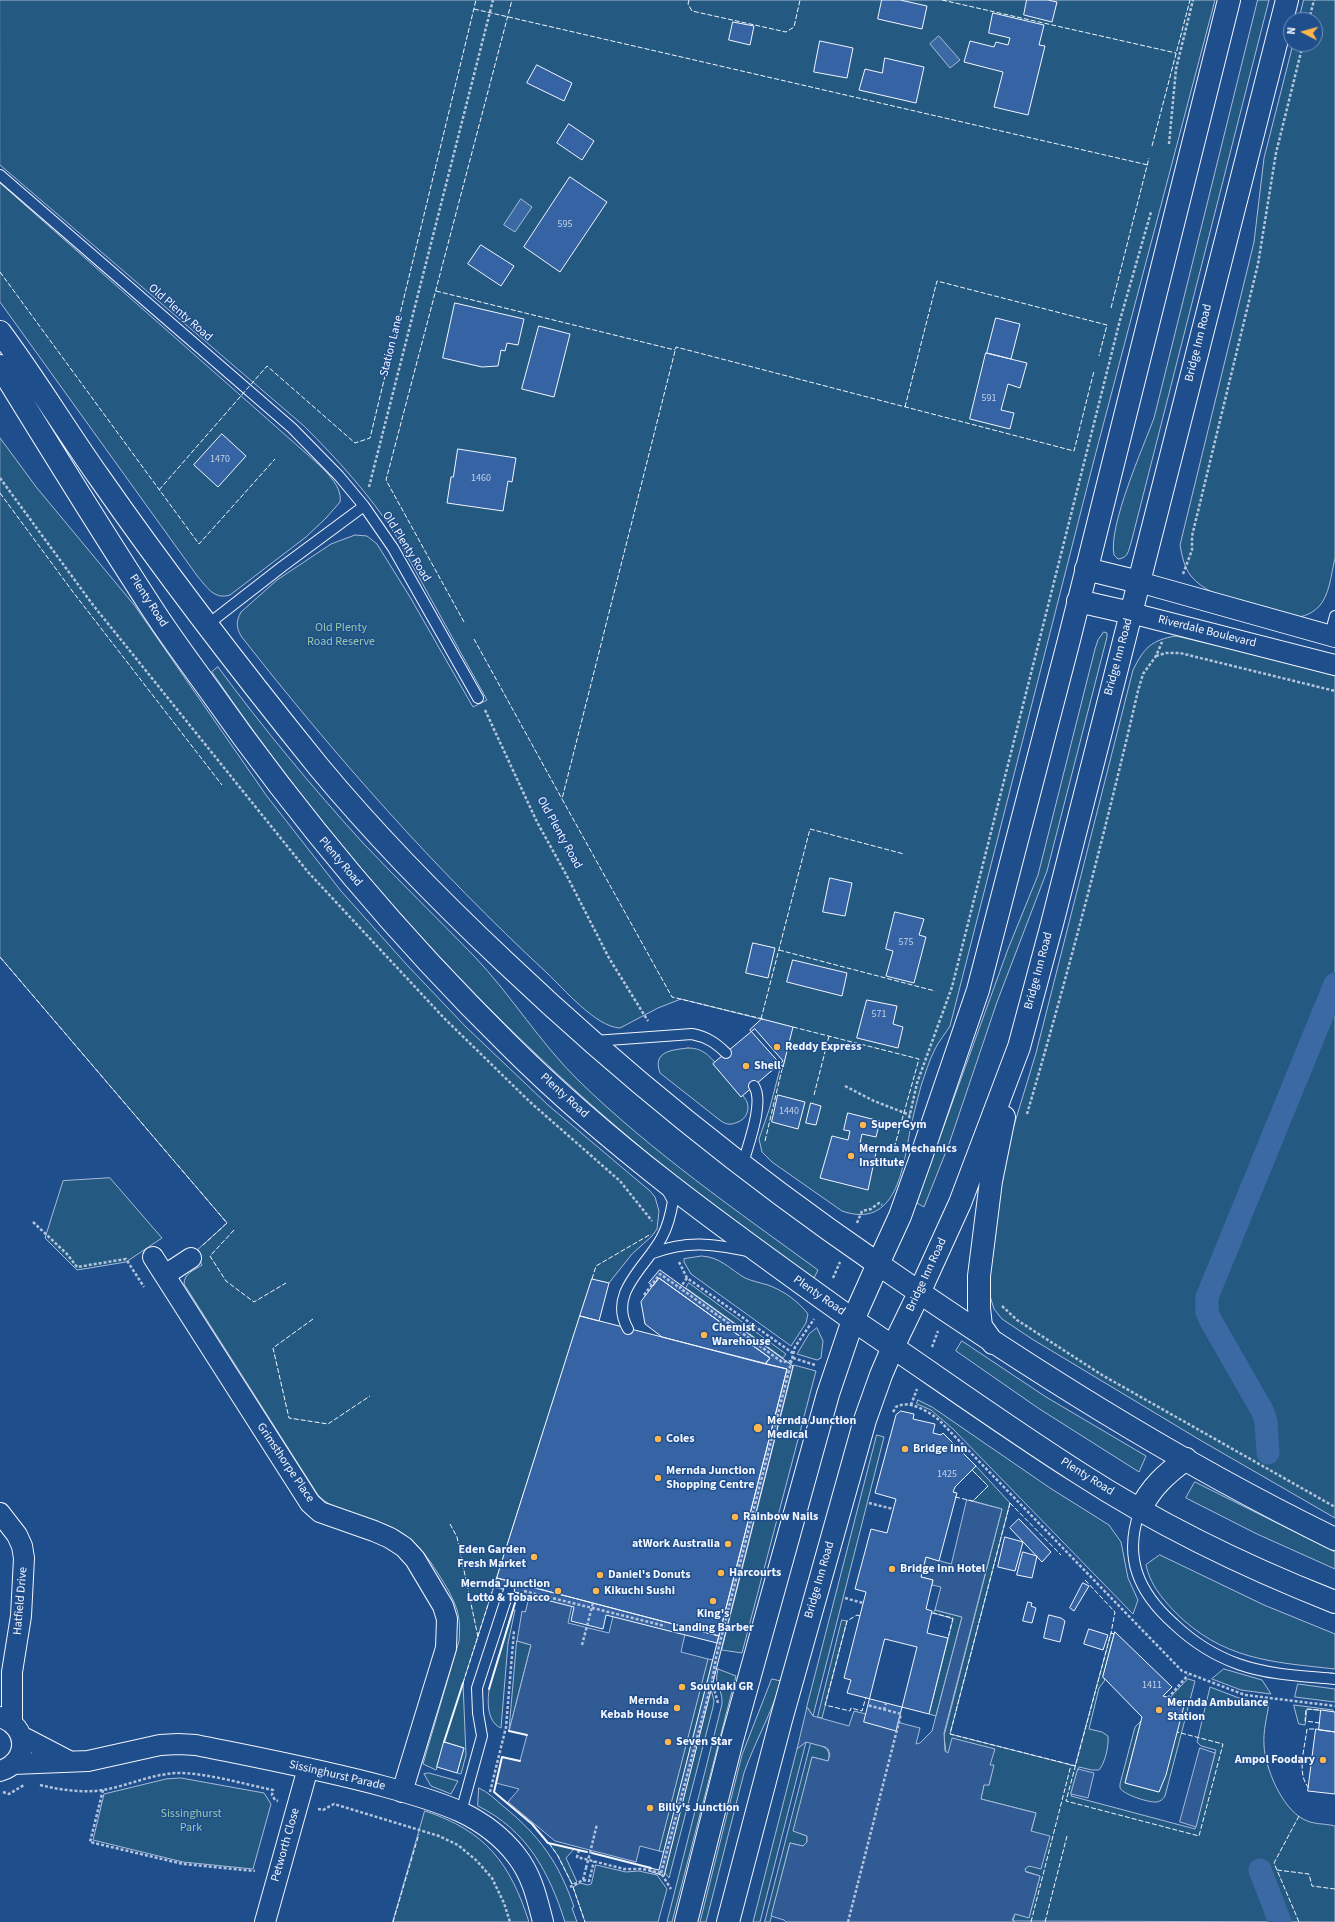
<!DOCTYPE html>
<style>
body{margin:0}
#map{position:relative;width:1335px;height:1922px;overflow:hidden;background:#1f4e8c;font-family:"Source Sans 3",sans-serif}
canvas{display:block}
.north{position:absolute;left:1283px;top:12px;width:40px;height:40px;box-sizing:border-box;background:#1f4e8c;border:1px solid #7391ba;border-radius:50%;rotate:276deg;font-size:11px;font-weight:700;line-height:16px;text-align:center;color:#f2f6ff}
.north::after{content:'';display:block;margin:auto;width:14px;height:18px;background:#ffb74d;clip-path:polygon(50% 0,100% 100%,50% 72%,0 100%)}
</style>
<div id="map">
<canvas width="1335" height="1922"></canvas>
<div class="north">N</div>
</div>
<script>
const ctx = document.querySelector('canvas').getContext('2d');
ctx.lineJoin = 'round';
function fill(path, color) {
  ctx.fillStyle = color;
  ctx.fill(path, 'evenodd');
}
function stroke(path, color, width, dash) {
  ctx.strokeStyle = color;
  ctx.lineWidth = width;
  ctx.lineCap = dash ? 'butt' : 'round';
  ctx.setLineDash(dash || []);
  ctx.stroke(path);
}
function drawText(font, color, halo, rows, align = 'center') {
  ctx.font = font + ' "Source Sans 3",sans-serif';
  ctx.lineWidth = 3;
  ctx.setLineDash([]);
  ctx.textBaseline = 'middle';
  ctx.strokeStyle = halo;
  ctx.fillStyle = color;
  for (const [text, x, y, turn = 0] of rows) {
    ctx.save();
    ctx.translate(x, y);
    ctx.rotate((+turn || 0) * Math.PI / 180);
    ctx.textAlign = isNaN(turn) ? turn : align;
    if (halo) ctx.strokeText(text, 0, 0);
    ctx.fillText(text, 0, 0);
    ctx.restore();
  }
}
const green = new Path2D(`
 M0 0H1215L1095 456 950 1026C945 1034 939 1041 935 1049 929 1061 925 1074 921 1086 917 1101 913 1116 910 1131 903 1168 896 1230 842 1211L772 1162 762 1152 759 1139 770 1107 781 1065 783 1067 792 1027 681 999 658 1008 620 1028C596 1027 564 989 547 973 435 869 335 756 241 636 236 627 236 621 241 612L277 580 331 544 355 535 367 536 377 544 410 597 473 707 487 700 395 534C369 494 338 460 304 426L0 165Z
 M1258 0H1269L1131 543C1128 552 1128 558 1118 559L1114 555C1108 526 1143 448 1154 418Z
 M1304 0H1335V558C1329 584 1329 611 1299 617 1268 609 1212 602 1191 576 1184 567 1182 556 1180 545L1254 242 1264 158 1293 44H1315V20H1299Z
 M0 183 308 455C320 466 343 484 340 502L326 518 306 537 230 595C214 600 207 587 198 577L0 302Z
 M0 438 37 488 135 606 266 795 341 891 407 965 465 1026 548 1105 650 1191 655 1197 659 1211 657 1229 652 1236 632 1254 609 1283 592 1280 463 1683 466 1755 461 1774 457 1773 464 1748 445 1742 436 1770 423 1764 459 1641C460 1630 460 1620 457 1610 453 1597 446 1586 439 1575 424 1551 410 1533 382 1523 362 1515 333 1512 318 1495L184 1284C184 1273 195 1270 202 1265L195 1252 227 1223 0 957Z
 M1104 632 1107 633V637L1047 871 997 1002 949 1144 924 1207 917 1203 921 1189 1008 949 1038 875 1095 649 1098 640Z
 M1176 636 1335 673V1518L1200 1440 1032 1339 1002 1319 994 1309 990 1296 989 1286 997 1210 1008 1145 1036 1053 1133 670C1144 648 1151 640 1176 636Z
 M218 667C263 728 312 787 363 843 399 881 437 918 474 956 512 996 540 1043 579 1081 652 1152 737 1211 818 1270L814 1278C575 1116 375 910 212 672Z
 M688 1048C694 1048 699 1049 705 1053 711 1056 745 1096 747 1102 750 1110 746 1119 738 1122 731 1125 727 1125 721 1121L660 1073C652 1051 672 1050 688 1048Z
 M110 1178 162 1238 126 1262 77 1270 45 1238 63 1181Z
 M702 1256C720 1257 730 1269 745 1278 752 1281 761 1283 768 1285 784 1291 798 1301 808 1314L806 1323 791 1346 691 1274 684 1262V1259Z
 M689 1283 786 1354 783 1358 686 1288Z
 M817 1328 823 1341 821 1358 817 1360 797 1354 809 1334Z
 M962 1341 1046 1397 1146 1456 1139 1472 1038 1408 956 1351Z
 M794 1365 816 1371 742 1653 722 1650Z
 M918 1400 932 1407 1050 1488 1109 1525 1121 1542 1128 1578 1138 1600 1133 1614 953 1429 931 1410 917 1404Z
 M877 1435 884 1437 813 1716 807 1707Z
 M976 1466 1010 1503 950 1734 1075 1766 1111 1633 1114 1634 1103 1677 1105 1680 1099 1688 1089 1729 1102 1732 1108 1736C1109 1746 1105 1763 1099 1770H1092L1079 1767 1071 1796 1195 1829 1216 1750 1201 1746 1197 1742 1210 1687 1239 1698 1269 1703C1267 1717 1263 1731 1264 1745 1265 1768 1282 1808 1303 1819 1314 1825 1323 1823 1335 1826V1922L1013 1921 1015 1914 1029 1917 1040 1876 1025 1871 1026 1867 1029 1866 1031 1832 1036 1813 981 1799 984 1784 989 1785 993 1766 946 1753 944 1736 1002 1509 973 1501 988 1486 972 1470Z
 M1195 1482 1335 1552V1569L1257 1534 1186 1498Z
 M1160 1555 1264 1605 1335 1634V1669C1272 1662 1222 1660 1174 1611 1161 1597 1150 1584 1146 1565Z
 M513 1610H515L508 1643 501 1728C486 1722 487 1698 490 1685Z
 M935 1610 962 1617 936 1716 929 1714 953 1619 934 1613Z
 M842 1620 847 1621 822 1718 818 1717Z
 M517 1641 531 1645 509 1731Z
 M708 1659 713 1660 664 1852 659 1851Z
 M718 1669 736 1676 672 1922H667L722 1704C723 1687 713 1688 718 1669Z
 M1224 1669 1262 1680 1271 1694 1241 1690 1212 1679Z
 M772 1679 781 1681C772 1713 755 1741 744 1773L706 1922H700L742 1755Z
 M1188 1679 1195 1681 1165 1796C1163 1799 1161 1801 1157 1802 1150 1803 1124 1795 1120 1788V1784L1135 1727 1141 1721 1125 1783 1159 1792 1170 1698Z
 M1298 1684 1335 1689V1702L1295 1697Z
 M711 1689 714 1701 713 1707 669 1878 665 1873Z
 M1294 1705 1333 1710V1712L1307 1709 1305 1725 1299 1724Z
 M806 1742 760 1922H753L797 1749Z
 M811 1743C822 1746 832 1747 828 1761L812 1757 794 1831 807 1836V1842L803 1846 790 1843 770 1922H765Z
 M429 1773 458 1781 451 1794 431 1786 424 1774Z
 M181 1778 264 1793 271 1804 253 1869 183 1862 93 1840 104 1794 166 1779Z
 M479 1788C488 1792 496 1800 503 1806 540 1836 559 1863 574 1907L572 1908 577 1922H565C549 1872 527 1830 478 1806Z
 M425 1811C486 1831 510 1863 529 1922H393Z
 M549 1843 574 1849 566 1858 577 1882 572 1884 558 1856Z
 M596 1865 626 1872 639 1871 657 1875 667 1889 658 1922H585L573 1887 580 1883 588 1885 591 1884Z`);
const parking = new Path2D(`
 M967 1500 1002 1509 944 1733 945 1751 948 1753 952 1738 995 1749 990 1765H994L989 1785H984L981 1799 1036 1813 1031 1831 1050 1836 1041 1869 1029 1866 1025 1869 1026 1872 1040 1876 1029 1918 1015 1914 1012 1920 1015 1922H786L784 1920 771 1916 790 1843 803 1846 807 1842V1836L793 1831 812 1757 828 1761 830 1755 828 1749 825 1747 806 1742 797 1749 807 1707 813 1716 849 1726 854 1711 920 1728 916 1744 920 1743 932 1731 962 1617 935 1610 941 1587 932 1585 933 1580 921 1577 926 1557 951 1564Z
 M530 1595 572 1605 568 1623 609 1633 613 1616 685 1634 681 1652 708 1659 659 1851 640 1846 636 1862 555 1841 508 1802 519 1789 496 1783 502 1757 520 1761 527 1735 509 1731 531 1645 517 1641 522 1611 525 1612Z
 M1200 1748 1215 1753 1196 1827 1180 1822Z
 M1078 1769 1094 1773 1088 1798 1071 1794Z`);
const water = new Path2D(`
 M939 36 960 60 950 68 930 44Z
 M521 199 532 207 515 232 504 225Z`);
const canal = new Path2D(`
 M1268 1453 1266 1422 1263 1412 1211 1321 1207 1312V1297L1335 984
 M1260 1870 1280 1922`);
const building = new Path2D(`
 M882 0H900L927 6 922 29 878 19Z
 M1027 0H1048L1057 2 1052 22 1024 15Z
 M993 13 1044 25 1039 45 1045 46 1028 115 994 107 1003 72 964 62 970 41 994 47 996 42 1008 45 1010 38 989 33Z
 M733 22 754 26 750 45 729 40Z
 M820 41 853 48 847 78 814 72Z
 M885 58 924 67 916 103 859 90 865 69 882 73Z
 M537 65 572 83 564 101 527 83Z
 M569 124 594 141 582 160 557 143Z
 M570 177 607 202 560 272 524 247Z
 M481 245 514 266 501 286 468 264Z
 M455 303 524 319 518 345 507 343 505 351 501 350 498 366 482 367 443 358Z
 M996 318 1020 324 1011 359 987 353Z
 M539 326 570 334 554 397 522 389Z
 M986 353 1027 363 1020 388 1008 384 1001 410 1014 413 1010 429 970 419Z
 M222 434 246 456 218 487 194 465Z
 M458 449 516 458 512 482 508 481 503 511 447 503 451 477H453Z
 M830 878 852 883 845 916 823 912Z
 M895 912 924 919 919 935 926 937 914 983 886 976 893 951 886 949Z
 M753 943 775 948 768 978 746 973Z
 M793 960 847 973 842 996 787 982Z
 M867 1000 897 1006 893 1024 903 1027 898 1048 857 1038Z
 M762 1019 793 1027 783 1067 750 1030Z
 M755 1029 783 1061 741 1097 713 1064Z
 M778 1095 805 1102 798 1129 772 1122Z
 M811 1103 821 1106 816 1125 806 1123Z
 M848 1113 880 1121 876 1137 862 1134 860 1143 877 1148 868 1190 820 1178 832 1136 848 1140 850 1131 844 1130Z
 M660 1270 793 1366 664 1876 649 1871 650 1868 659 1870 787 1369 765 1364 770 1358 659 1278 653 1286 649 1283Z
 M659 1278 770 1358 765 1364 662 1337 645 1324 641 1302Z
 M592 1279 609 1283 599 1321 580 1316Z
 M580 1316 787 1369 719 1636 497 1578Z
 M901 1411 914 1414 913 1419 935 1424 933 1433 941 1435 943 1433 976 1466 955 1487 953 1492 957 1493 939 1561 926 1557 921 1577 933 1580 926 1609 932 1611 927 1633 948 1638 929 1714 847 1693 851 1680 844 1678 866 1592 855 1589 871 1529 887 1533 896 1499 875 1493 896 1415Z
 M1019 1519 1051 1552 1042 1562 1010 1528Z
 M1005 1537 1023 1542 1015 1571 998 1567Z
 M1023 1552 1037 1556 1032 1578 1017 1575Z
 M497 1578 719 1636 717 1643 606 1615 603 1629 571 1621 574 1607 494 1587Z
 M1083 1583 1089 1586 1074 1611 1070 1608Z
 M1028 1602 1032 1603 1031 1606 1036 1608 1032 1623 1023 1621Z
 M1049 1615 1061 1618 1065 1621 1060 1642 1044 1638Z
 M1089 1629 1108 1635 1103 1650 1084 1644Z
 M1115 1632 1172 1687 1163 1696 1185 1702 1166 1775 1159 1792 1125 1783 1142 1717 1103 1677Z
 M885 1639 917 1647 896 1731 864 1722Z
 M1321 1710 1335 1712V1732L1319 1730Z
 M1316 1729 1335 1732V1794L1308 1791Z
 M444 1742 464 1748 457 1773 437 1767Z`);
const path = new Path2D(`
 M1309 20 1314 0
 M1169 144 1176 69 1193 0
 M0 478 93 605 308 872 444 1018 530 1102 620 1181 652 1221
 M369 487 493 0
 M1183 574 1192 550V536L1258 264 1276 153 1303 44
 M1156 656 1166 653H1180L1335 691
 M485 710 537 822 568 878 609 958 648 1021
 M845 1086 874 1101 910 1115
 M1027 1114C1068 974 1105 833 1138 691L1143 674 1156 656 1162 642
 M908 1123 917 1083 952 987 1120 320 1151 212
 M33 1222 67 1254 77 1267 126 1259 144 1287
 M857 1223 862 1211 871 1209 879 1203 882 1205
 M679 1262 687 1278 794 1354
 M687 1278 680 1288 782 1362 792 1361
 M833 1278 840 1262
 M644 1295 660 1274 680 1288
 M1002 1306 1017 1320 1102 1375 1335 1507
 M932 1347 938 1331
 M793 1358 815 1365
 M911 1405 917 1389
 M893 1412 896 1407C909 1399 929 1412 939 1420L1182 1671 1245 1695 1335 1706
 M869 1503 893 1509
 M524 1591 665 1626
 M845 1598 863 1603
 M582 1645 593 1603
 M1168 1698 1188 1675
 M718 1703 712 1682 716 1658 795 1347 814 1319
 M884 1710 886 1703
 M40 1785C61 1790 81 1793 103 1790 127 1786 152 1774 177 1773 208 1773 243 1784 273 1790L272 1795 275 1800 278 1801
 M103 1790 90 1842 183 1864 255 1871
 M3 1792 9 1794 24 1785
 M490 1792 506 1727 514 1631
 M318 1809 323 1810 334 1804 439 1836 458 1845 477 1861 492 1878 504 1903 510 1922
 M579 1850 577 1857 624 1869H643L661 1873 671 1889
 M590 1853 597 1824
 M661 1873 712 1682
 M583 1880 589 1881 594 1861
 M570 1887 583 1880 586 1868
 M848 1922 901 1714 867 1705`);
const lane = new Path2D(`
 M0 175 292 428 339 476 364 506 393 548 478 698
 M207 625 283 566 364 506
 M1330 635 1335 616
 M594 1041 692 1034C707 1037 716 1043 726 1053
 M742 1167C747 1147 765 1103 754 1086
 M653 1253C688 1240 712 1244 748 1251
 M628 1329C607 1293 647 1266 662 1237 668 1226 671 1213 673 1201L667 1190
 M1140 1510C1123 1557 1138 1592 1174 1624 1193 1642 1213 1655 1238 1664 1269 1675 1303 1676 1335 1679
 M461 1812 482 1736 478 1713 477 1688 509 1590`);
const street = new Path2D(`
 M1139 582 1335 637
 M1131 613 1335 665
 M153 1257 310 1503 320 1512 374 1531 390 1538 404 1547 415 1559 443 1606 447 1619 446 1648 402 1792
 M165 1275 191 1258
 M0 1513 17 1535 22 1546 24 1558 21 1616 12 1672V1722
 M21 1736 69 1761
 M13 1764 88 1761 160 1745 178 1744 196 1745C260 1758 324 1770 386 1787 412 1794 437 1801 461 1812 482 1822 502 1837 516 1855 532 1875 537 1898 543 1922
 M0 1771C30 1762 29 1726 0 1717
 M265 1922 308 1768`);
const secondary = new Path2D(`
 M686 1922 732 1740 828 1394 853 1320
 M728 1922 781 1720 865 1420 881 1375 893 1347`);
const primary = new Path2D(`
 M0 332C35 379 65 429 99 477 168 576 242 672 318 766 376 836 440 901 506 963 624 1075 744 1172 878 1264L900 1216 920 1160 978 990 1069 640 1229 0
 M0 366C51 449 102 532 155 613 172 639 190 663 208 688 298 816 397 935 509 1045 614 1150 733 1234 853 1320
 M1086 569 1139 582
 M1078 601 1131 613
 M919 1293 960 1203 1019 1047 1052 924 1287 0
 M993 1343 981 1326 979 1308V1276L991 1181 1004 1117`);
const highway = new Path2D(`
 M893 1347 919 1293
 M1140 1510C1151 1487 1166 1474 1186 1459
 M1335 1539C1175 1461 1024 1365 878 1264L853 1320C929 1371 1002 1424 1079 1473 1159 1525 1246 1567 1335 1602`);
const pathBridge = new Path2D(`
 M586 1868 590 1853`);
const fence = new Path2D(`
 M689 0 688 4 692 11 786 32 794 27 800 0
 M942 0 1176 53
 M474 9 1148 165
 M1152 146 1190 0
 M0 272 199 544 275 459
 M436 291 675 350
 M1111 308 1149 158
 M905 407 937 281 1107 325 1099 356
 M159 490 267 366 355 443 370 438 476 0
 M0 493 73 592 222 785
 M464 622 386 480 512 0
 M474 639 562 799
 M779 950 935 991
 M0 957 227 1223 203 1245
 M761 1019 810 829 904 854
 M763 1019 672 997 562 799 676 347 1074 451 1094 371
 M793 1027 919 1059 893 1152
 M814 1095 829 1036
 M765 1141 783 1065
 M234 1230 210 1256 226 1281 254 1302 286 1283
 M592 1279 596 1266 651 1234
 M313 1319 273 1348 289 1418 328 1424 370 1396
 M955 1497 973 1501 988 1486 972 1470
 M1010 1503 950 1734 1076 1766
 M1010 1503 1061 1555
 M450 1524 457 1537 478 1637
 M1085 1580 1115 1612 1111 1633
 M932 1613 953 1618 948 1638
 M860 1616 857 1615 847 1621 825 1705 850 1711 851 1708 862 1711 866 1697
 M1114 1634 1111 1633 1066 1801 1199 1836 1223 1744 1177 1732
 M463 1683 494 1586
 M1320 1723 1305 1721 1306 1709 1321 1710
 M1309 1788C1296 1774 1305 1747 1307 1729H1316
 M1299 1816 1274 1863 1299 1922
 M549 1843 558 1856 572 1884
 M1277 1870 1309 1874 1312 1886 1335 1889
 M573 1887 585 1922
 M393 1922 419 1834
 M1031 1922 1071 1765
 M1045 1922 1067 1836`);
const wall = new Path2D(`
 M489 1689 518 1593
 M509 1731 527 1735
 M444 1742 463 1683
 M520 1761 502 1757 494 1792 532 1824 548 1843 587 1852
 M592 1853 651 1868`);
const markers = [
 [777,1047,4,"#ffb74d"],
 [746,1066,4,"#ffb74d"],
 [863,1125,4,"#ffb74d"],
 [851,1156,4,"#ffb74d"],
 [704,1335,4,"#ffb74d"],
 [758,1428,5,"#ffb74d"],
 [658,1439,4,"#ffb74d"],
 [905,1449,4,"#ffb74d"],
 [658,1478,4,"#ffb74d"],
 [735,1517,4,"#ffb74d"],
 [728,1544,4,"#ffb74d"],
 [534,1557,4,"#ffb74d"],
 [892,1569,4,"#ffb74d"],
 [721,1573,4,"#ffb74d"],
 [600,1575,4,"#ffb74d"],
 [558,1591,4,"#ffb74d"],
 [596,1591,4,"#ffb74d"],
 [713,1601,4,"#ffb74d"],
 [682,1687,4,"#ffb74d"],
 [677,1708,4,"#ffb74d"],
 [1159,1710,4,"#ffb74d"],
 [668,1742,4,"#ffb74d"],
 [1323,1760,4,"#ffb74d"],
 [650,1808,4,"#ffb74d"]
];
const numberNames = [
 ["595",565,225],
 ["591",989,399],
 ["1470",220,460],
 ["1460",481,479],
 ["575",906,943],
 ["571",879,1015],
 ["1440",789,1112],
 ["1425",947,1475],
 ["1411",1152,1686]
];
const streetNames = [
 ["Old Plenty Road",180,313,41],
 ["Bridge Inn Road",1199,343,-76],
 ["Station Lane",392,346,-76],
 ["Old Plenty Road",406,547,58],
 ["Plenty Road",148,601,57],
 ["Riverdale Boulevard",1207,632,14],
 ["Bridge Inn Road",1119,657,-75],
 ["Old Plenty Road",559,833,61],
 ["Plenty Road",340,862,50],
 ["Bridge Inn Road",1039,971,-75],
 ["Plenty Road",564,1096,42],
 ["Bridge Inn Road",927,1275,-65],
 ["Plenty Road",819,1296,35],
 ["Grimsthorpe Place",285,1463,56],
 ["Plenty Road",1087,1477,32],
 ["Bridge Inn Road",820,1580,-74],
 ["Hatfield Drive",21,1601,-85],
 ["Sissinghurst Parade",337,1776,13],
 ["Petworth Close",286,1845,-74]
];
const parkNames = [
 ["Old Plenty",341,628],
 ["Road Reserve",341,642],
 ["Sissinghurst",191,1814],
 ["Park",191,1828]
];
const poiNames = [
 ["Reddy Express",785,1047],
 ["Shell",754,1066],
 ["SuperGym",871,1125],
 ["Mernda Mechanics",859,1149],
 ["Institute",859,1163],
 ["Chemist",712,1328],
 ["Warehouse",712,1342],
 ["Mernda Junction",767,1421],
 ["Medical",767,1435],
 ["Coles",666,1439],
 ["Bridge Inn",913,1449],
 ["Mernda Junction",666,1471],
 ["Shopping Centre",666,1485],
 ["Rainbow Nails",743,1517],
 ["atWork Australia",720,1544,"right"],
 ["Eden Garden",526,1550,"right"],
 ["Fresh Market",526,1564,"right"],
 ["Bridge Inn Hotel",900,1569],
 ["Harcourts",729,1573],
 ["Daniel's Donuts",608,1575],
 ["Mernda Junction",550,1584,"right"],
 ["Lotto & Tobacco",550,1598,"right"],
 ["Kikuchi Sushi",604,1591],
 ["King's",713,1614,"center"],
 ["Landing Barber",713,1628,"center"],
 ["Souvlaki GR",690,1687],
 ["Mernda",669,1701,"right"],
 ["Kebab House",669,1715,"right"],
 ["Mernda Ambulance",1167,1703],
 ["Station",1167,1717],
 ["Seven Star",676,1742],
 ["Ampol Foodary",1315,1760,"right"],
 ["Billy's Junction",658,1808]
];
fill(green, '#245a82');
stroke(green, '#a8bbd7', 1);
fill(parking, '#305b95');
stroke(parking, '#a8bbd7', 1);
fill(water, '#3b69a3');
stroke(water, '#a8bbd7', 1);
stroke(canal, '#3b69a3', 23);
fill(building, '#3563a3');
stroke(building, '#f2f6ff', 1);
stroke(lane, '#f2f6ff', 12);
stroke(street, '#f2f6ff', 22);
stroke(secondary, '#f2f6ff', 24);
stroke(primary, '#f2f6ff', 24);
stroke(highway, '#f2f6ff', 24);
stroke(path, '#b3c4dc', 2.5, [3, 2]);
stroke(lane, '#1f4e8c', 10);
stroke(street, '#1f4e8c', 20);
stroke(secondary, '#1f4e8c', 22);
stroke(primary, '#1f4e8c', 22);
stroke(highway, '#1f4e8c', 22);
stroke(pathBridge, '#b3c4dc', 2.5, [3, 2]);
stroke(fence, '#f2f6ff', 1, [5, 2]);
stroke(wall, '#f2f6ff', 2);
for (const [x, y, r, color] of markers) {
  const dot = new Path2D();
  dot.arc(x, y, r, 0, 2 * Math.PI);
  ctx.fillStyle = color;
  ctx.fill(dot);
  stroke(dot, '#1f4e8c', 1.5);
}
drawText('10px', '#c3d1e8', null, numberNames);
drawText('12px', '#f2f6ff', '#1f4e8c', streetNames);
drawText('12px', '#97c8a6', '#1f4e8c', parkNames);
drawText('bold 12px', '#f2f6ff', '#1f4e8c', poiNames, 'left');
</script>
